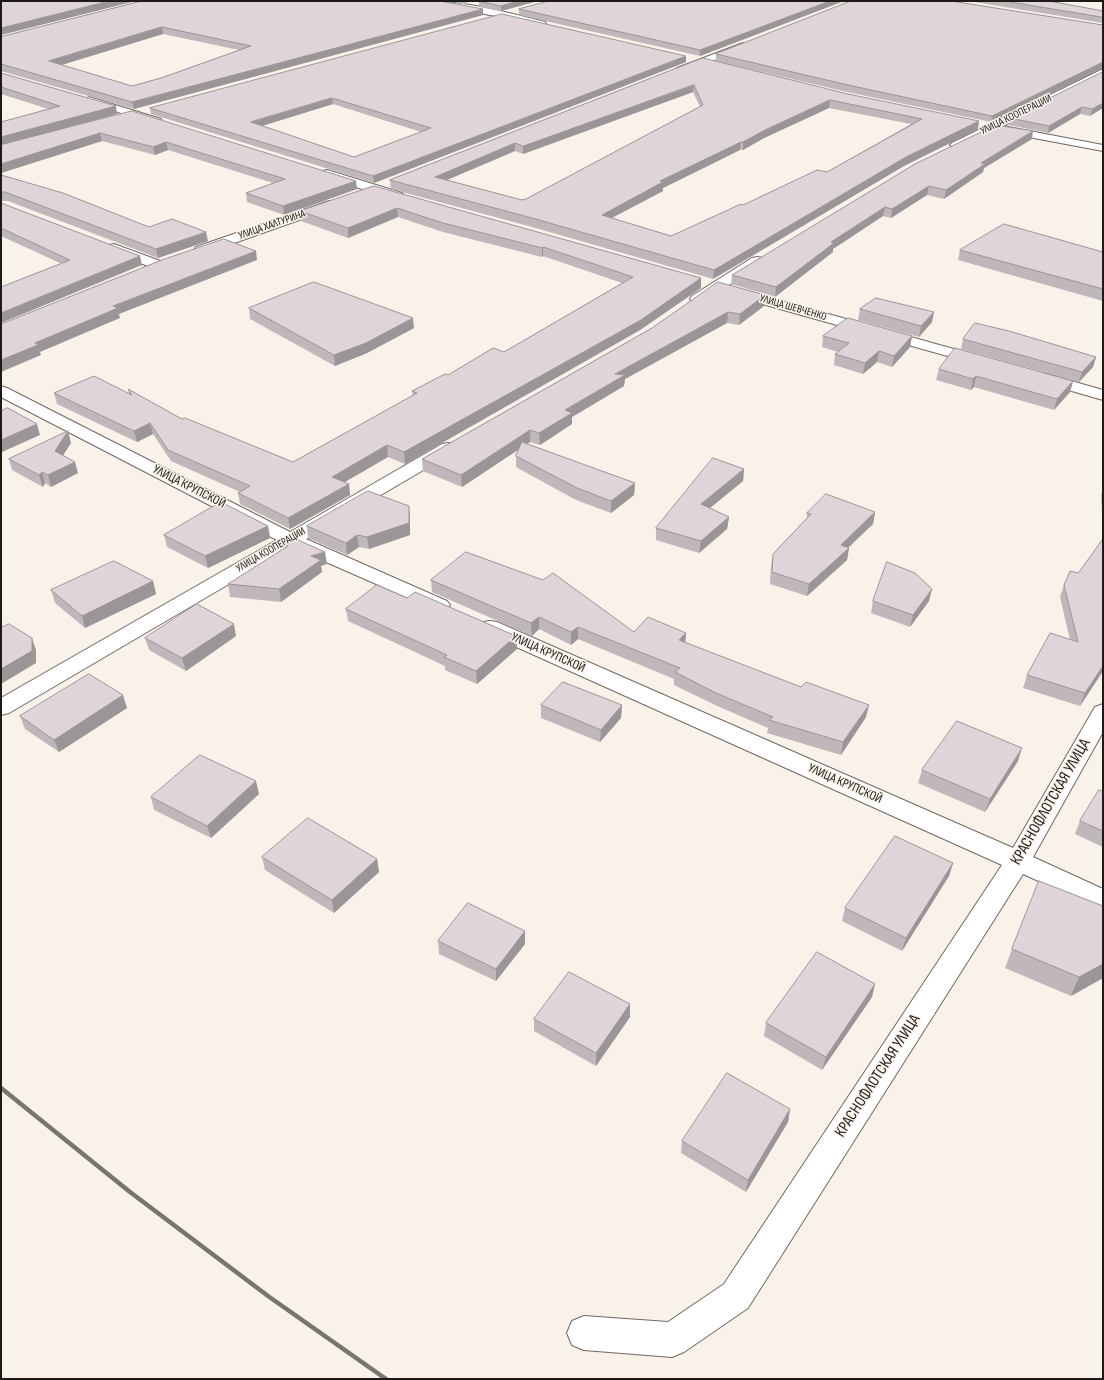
<!DOCTYPE html>
<meta charset="utf-8">
<style>
body{margin:0}
#map{position:relative;width:1104px;height:1380px;overflow:hidden;background:#f8f2ea;font-family:"Sofia Sans Condensed",sans-serif}
canvas{display:block}
.frame{position:absolute;inset:0;border:2px solid #1d1b18;pointer-events:none}
</style>
<div id="map">
<canvas width="1104" height="1380"></canvas>
<div class="frame"></div>
</div>
<script>
const ctx = document.querySelector('canvas').getContext('2d');
ctx.lineJoin = 'round';
function stroke(path, color, width, dash) {
  ctx.strokeStyle = color;
  ctx.lineWidth = width;
  ctx.lineCap = dash ? 'butt' : 'round';
  ctx.setLineDash(dash || []);
  ctx.stroke(path);
}
function fill(path, color) {
  ctx.fillStyle = color;
  ctx.fill(path, 'evenodd');
}
function drawText(font, color, halo, rows, align = 'center') {
  ctx.font = font + ' "Sofia Sans Condensed",sans-serif';
  ctx.lineWidth = 3;
  ctx.setLineDash([]);
  ctx.textBaseline = 'middle';
  ctx.strokeStyle = halo;
  ctx.fillStyle = color;
  for (const [text, x, y, turn = 0] of rows) {
    ctx.save();
    ctx.translate(x, y);
    ctx.rotate((+turn || 0) * Math.PI / 180);
    ctx.textAlign = isNaN(turn) ? turn : align;
    if (halo) ctx.strokeText(text, 0, 0);
    ctx.fillText(text, 0, 0);
    ctx.restore();
  }
}
const minor = new Path2D(`
 M425 1C465 1 506 12 545 22L546 24 542 27 507 18 429 4Z
 M743 43 748 46 746 48 683 72H677L675 70 677 68Z
 M1103 69V76L1003 126 1103 145V151L1002 132 997 129 960 147 956 148 950 145 952 143Z
 M89 97 161 119 162 121 157 124 85 102 84 100Z
 M327 170 402 193 404 196 402 199 398 200 323 177 321 174 323 171Z
 M329 201 333 202 335 205 333 208 206 253H196L194 250 196 247Z
 M114 244 163 262 165 265 163 268H153L109 251 107 248 109 245Z
 M757 257 762 258 764 261 762 264 702 302 697 303 692 302 690 299 692 296 752 258Z
 M735 288 986 358 989 361 986 364 981 366 976 364 730 295 728 292 730 289Z
 M1043 373 1103 390V400L1037 381 1035 378 1037 375Z
 M1 386 7 388 290 532 442 444 448 443 454 444 457 448 454 452 306 539 447 601 450 605 447 609 440 611 433 609 292 547 9 713 1 715V698L277 540 1 397Z
 M490 621 497 622 1013 848 1095 707 1103 704V732L1033 857 1103 889V910L1023 874 748 1308 684 1352 672 1357 584 1350 572 1345 567 1333 572 1321 584 1316 668 1322 724 1284 1002 865 483 632 480 627 483 622Z`);
const rail = new Path2D(`
 M1 1088 130 1192 268 1296 386 1379`);
const wall = new Path2D(`
 M142 1 483 15 134 109 1 71V37ZM163 34 239 50 161 78 132 86 62 65Z
 M449 1H467V5Z
 M479 1H538L501 11 479 7Z
 M549 1H844L700 56 519 15V9Z
 M968 1H1049L1103 11V23Z
 M1103 25 991 122 847 92 716 61V54Z
 M686 56V62L374 183 151 114 150 108ZM333 104 421 132 354 157 262 126Z
 M703 58 978 129 904 166 713 279 532 227 391 189 390 180ZM693 92 700 107 526 199 522 200 447 180 515 151 523 154ZM829 108 911 124 827 172 743 205 671 236 612 218 663 191V188L740 150H743L764 138Z
 M1103 72 1090 116 1080 114 1048 133 1009 125 1010 118Z
 M1 73 117 114 23 140 132 111 357 189 284 215 247 202 246 193 273 183 168 150 155 155 102 141 1 173V122L48 109 1 94Z
 M1032 139 984 168 983 172 944 199 927 195 891 218 883 216 833 249V252L775 297 731 284 732 275Z
 M1 175 149 227 208 241 158 258 8 201H1Z
 M374 186 701 278V288L640 330 405 464 388 457 344 482 349 484 350 495 290 529 240 504 238 493 240 492 171 461 153 434 137 442 57 404 54 393 129 394 128 389 182 419 293 462 413 396 412 391 504 352 622 283 543 256 542 257 443 232 398 217 348 238 301 221 300 211Z
 M1 203 142 265 60 263 1 236Z
 M960 250 1103 252V301L958 260Z
 M765 295 764 306 739 325 727 323 625 379 624 386 572 417V424L540 445 530 442 527 444 635 483 634 495 611 513 576 500 516 467V456L519 449 462 487 423 471 422 459 652 328Z
 M249 308 414 328 367 353 335 366 250 319Z
 M860 309 932 322 919 337 858 320Z
 M823 336H912L910 347 892 367 877 362 863 374 834 365 835 354 838 352 822 347Z
 M963 339 1096 357 1093 367 1079 382 961 349Z
 M939 369 1073 381 1070 392 1054 410 974 387 971 390 936 380Z
 M71 443 63 455 78 473 51 487 45 483 43 487 12 470 9 459Z
 M744 469 743 481 710 508 729 517 727 529 699 553 656 540V528Z
 M1103 489V529L1101 495Z
 M875 512 873 524 848 548H849L847 560 807 596 770 584 771 566 773 554 807 518V513Z
 M410 518V535L369 549 359 547 347 555 308 538 307 526Z
 M268 526 270 538 208 568 167 547 164 535Z
 M283 539 327 564 321 566 322 572 281 602 230 597 228 584 285 548Z
 M1078 573 1103 671 1080 706 1023 688 1027 675 1070 640 1060 597 1064 585Z
 M431 580 634 632 686 633 685 643 866 717 841 755 767 733 768 728 715 705 674 685V679L578 639 571 645 539 629 532 636 432 592Z
 M153 581 156 594 85 628 55 603 51 590Z
 M407 598 517 649 477 684 445 670V666L348 621 346 609Z
 M873 601H929L910 627 871 613Z
 M236 636 186 671 149 650 145 638Z
 M541 705H622L621 718 600 742 541 718Z
 M127 708 59 752 25 729 20 716Z
 M1018 761 985 812 918 783 922 770Z
 M1103 791V847L1075 834 1080 821Z
 M259 794 211 838 154 810 151 797Z
 M262 857 377 859 379 872 334 913 265 870Z
 M953 863 949 876 902 951 842 921 845 908Z
 M1103 906V978L1071 996 1005 968 1012 949Z
 M525 931V944L496 981 439 954 438 941Z
 M875 984 872 997 822 1070 764 1036 766 1023Z
 M630 1004V1017L596 1066 534 1031V1019Z
 M790 1109 788 1122 746 1192 681 1153 682 1141Z`);
const shadedWall = new Path2D(`
 M109 1H136L1 35V28Z
 M518 1H538L501 11V6Z
 M830 1H844L700 56V50Z
 M483 9V15L134 109 132 102Z
 M162 27 163 34 51 68 49 61Z
 M686 56V62L374 183 373 176Z
 M1103 62V68L991 122 992 116Z
 M694 85 693 92 523 154V146Z
 M332 98 333 104 252 129 251 122Z
 M830 100 829 108 764 138 743 150V142L765 130Z
 M1103 103V108L1090 116 1092 109Z
 M116 106 117 114 1 145V137Z
 M1082 107 1080 114 1048 133 1049 126Z
 M979 121 978 129 904 166 713 279 714 270 906 157Z
 M1033 131 1032 139 984 168 983 172 944 199 946 190 981 163Z
 M100 133 102 141 1 173V164Z
 M166 142 168 150 155 155 153 147Z
 M741 142 740 150 663 188V191L602 223V215L660 181Z
 M515 143V151L435 185V177Z
 M356 181 357 189 284 215 283 206Z
 M929 186 927 195 891 218 892 209Z
 M885 207 883 216 833 249V252L775 297 776 287 831 242Z
 M397 208 398 217 348 238V228Z
 M206 232 208 241 158 258 156 249Z
 M543 247V256L542 257V248Z
 M256 251 257 260 119 314 120 318 40 352 41 355 1 372V360L35 343 113 306Z
 M140 256 142 265 1 323V313Z
 M701 278V288L640 330 405 464 404 452Z
 M765 295 764 306 739 325 740 314Z
 M728 312 727 323 625 379 624 386 572 417V424L540 445 539 433 565 410 615 374Z
 M934 312 932 322 919 337 921 326Z
 M413 318 414 328 367 353 335 366 334 355Z
 M912 336 910 347 892 367 894 356Z
 M879 351 877 362 863 374 865 363Z
 M1096 357 1093 367 1079 382 1082 372Z
 M976 376 974 387 971 390 973 379Z
 M1073 381 1070 392 1054 410 1057 399Z
 M150 423 153 434 137 442 134 431Z
 M37 424 40 435 2 452 1 449V440Z
 M530 430V442L462 487 461 475Z
 M68 431 71 443 58 463 55 451Z
 M387 445 388 457 333 489 332 477Z
 M75 462 78 473 51 487 48 475Z
 M744 469 743 481 700 516 701 504Z
 M42 472 45 483 43 487 39 475Z
 M635 483 634 495 611 513V501Z
 M349 484 350 495 290 529 288 518Z
 M409 506 410 518V535L369 549 367 537Z
 M875 512 873 524 838 557 841 545Z
 M729 517 727 529 699 553 701 541Z
 M268 526 270 538 208 568 205 556Z
 M357 535 359 547 347 555 346 543Z
 M849 548 847 560 807 596 809 584Z
 M325 552 327 564 321 566 322 572 281 602 279 589 311 556Z
 M153 581 156 594 85 628 82 616Z
 M932 589 929 601 910 627 913 615Z
 M539 617V629L532 636 531 623Z
 M234 624 236 636 186 671 182 658Z
 M578 627V639L571 645V632Z
 M686 633 685 645 679 640Z
 M516 636 517 649 477 684 476 671Z
 M32 638 36 650V663L1 684V669Z
 M1103 666V671L1080 706 1085 693Z
 M123 695 127 708 59 752 54 740Z
 M622 705 621 718 600 742 601 730Z
 M869 705 866 717 841 755 843 742Z
 M1022 748 1018 761 985 812 990 799Z
 M256 781 259 794 211 838 207 826Z
 M377 859 379 872 334 913 332 900Z
 M953 863 949 876 902 951 906 938Z
 M525 931V944L496 981V969Z
 M1103 964V978L1071 996 1079 977Z
 M875 984 872 997 822 1070 826 1057Z
 M630 1004V1017L596 1066V1053Z
 M790 1109 788 1122 746 1192 748 1180Z`);
const building = new Path2D(`
 M1 1H109L1 28V22H2L1 21Z
 M142 1H440L483 9 132 102 1 64V37ZM162 27 251 46 161 78 132 86 49 61Z
 M479 1H518L501 6Z
 M549 1H830L700 50 519 9Z
 M851 1H951L1103 25V62L992 116 848 85 716 54Z
 M1005 1H1049L1103 11V17Z
 M502 14 686 56 373 176 150 108ZM332 98 431 128 354 157 251 122Z
 M703 58 848 94 979 121 906 157 714 270 532 218 390 180ZM694 85 703 105 526 199 522 200 435 177 515 143 523 146ZM830 100 922 119 827 172 817 170 743 205 741 204 671 236 602 215 663 182 660 181 741 142H743L765 130Z
 M1103 72V103L1092 109 1082 107 1049 126 1010 118Z
 M1 73 116 106 1 137V122L60 106 1 87Z
 M132 111 356 181 283 206 246 193 285 179 166 142 153 147 100 133 1 164V145Z
 M996 125 1033 131 981 163 985 164 946 190 929 186 892 209 885 207 831 242 834 243 776 287 732 275 915 164Z
 M1 175 63 193 149 227 172 219 206 232 156 249 5 192H1Z
 M374 186 701 278 641 320 404 452 387 445 332 477 349 484 288 518 238 493 250 486 168 450 150 423 134 431 54 393 94 376 132 395 128 389 182 419 185 418 293 462 417 393 412 391 445 374 448 375 493 348 504 352 633 277 543 247 542 248 443 223 397 208 348 228 300 211Z
 M1 203 140 256 1 313V287L70 260 1 228Z
 M1004 224 1103 252V289L960 250Z
 M224 239 256 251 113 306 118 308 35 343 38 345 1 360V324L162 260Z
 M314 282 413 318 366 343 334 355 249 308Z
 M718 282 765 295 740 314 728 312 615 374 625 375 565 410 572 413 539 433 530 430 461 475 422 459 652 328Z
 M876 298 934 312 921 326 860 309Z
 M848 318 912 336 894 356 879 351 865 363 835 354 849 343 823 336Z
 M975 323 1009 331 1096 357 1082 372 963 339Z
 M955 348 1073 381 1057 399 976 376 973 379 939 369Z
 M8 408 37 424 1 440V411Z
 M68 431 55 451 75 462 48 475 42 472 39 475 9 459Z
 M522 442 635 483 611 501 577 488 516 456Z
 M713 458 744 469 701 504 729 517 701 541 656 528Z
 M368 491 409 506V523L367 537 357 535 346 543 307 526Z
 M826 494 875 512 841 545 849 548 809 584 772 572 773 554 811 514 807 513Z
 M221 502 268 526 205 556 164 535Z
 M289 536 325 552 311 556 321 560 279 589 228 584 288 546 283 539Z
 M1103 539V666L1085 693 1027 675 1050 633 1078 642 1064 585 1070 571 1078 573Z
 M466 552 543 580 553 573 634 632 648 617 686 633 679 640 801 687 806 682 869 705 843 742 769 720 773 717 716 693 675 672 680 668 578 627 571 632 539 617 531 623 431 580Z
 M114 561 153 581 82 616 51 590Z
 M887 562 915 573 932 589 913 615 873 601Z
 M377 585 407 598 415 592 516 636 476 671 444 657 447 655 346 609Z
 M197 604 234 624 182 658 145 638Z
 M9 624 32 638V651L1 669V628Z
 M89 674 123 695 54 740 20 716Z
 M563 682 622 705 601 730 541 705Z
 M957 721 1022 748 990 799 922 770Z
 M200 755 256 781 207 826 151 797Z
 M1099 790 1103 791V831L1080 821Z
 M308 818 377 859 332 900 262 857Z
 M895 836 953 863 906 938 845 908Z
 M1039 881 1103 906V964L1079 977 1012 949Z
 M468 903 525 931 496 969 438 941Z
 M817 952 875 984 826 1057 766 1023Z
 M569 972 630 1004 596 1053 534 1019Z
 M727 1073 790 1109 748 1180 682 1141Z`);
const farStreetnames = [
 ["УЛИЦА КООПЕРАЦИИ",1016,115,-26],
 ["УЛИЦА ХАЛТУРИНА",272,225,-19],
 ["УЛИЦА ШЕВЧЕНКО",793,308,16],
 ["УЛИЦА КООПЕРАЦИИ",271,550,-30]
];
const streetNames = [
 ["УЛИЦА КРУПСКОЙ",189,487,27],
 ["УЛИЦА КРУПСКОЙ",548,653,24],
 ["УЛИЦА КРУПСКОЙ",845,784,24]
];
const nearStreetnames = [
 ["КРАСНОФЛОТСКАЯ УЛИЦА",1051,802,-60],
 ["КРАСНОФЛОТСКАЯ УЛИЦА",878,1076,-57]
];
stroke(minor, '#6f6962', 2);
fill(minor, '#fff');
stroke(rail, '#78746f', 4.5);
fill(wall, '#c0b7bb');
fill(shadedWall, '#9c9598');
fill(building, '#dfd5d9');
stroke(building, '#9c9598', 1);
drawText('11px', '#1d1b18', '#f8f2ea', farStreetnames);
drawText('13px', '#1d1b18', '#f8f2ea', streetNames);
drawText('16px', '#1d1b18', '#f8f2ea', nearStreetnames);
</script>
